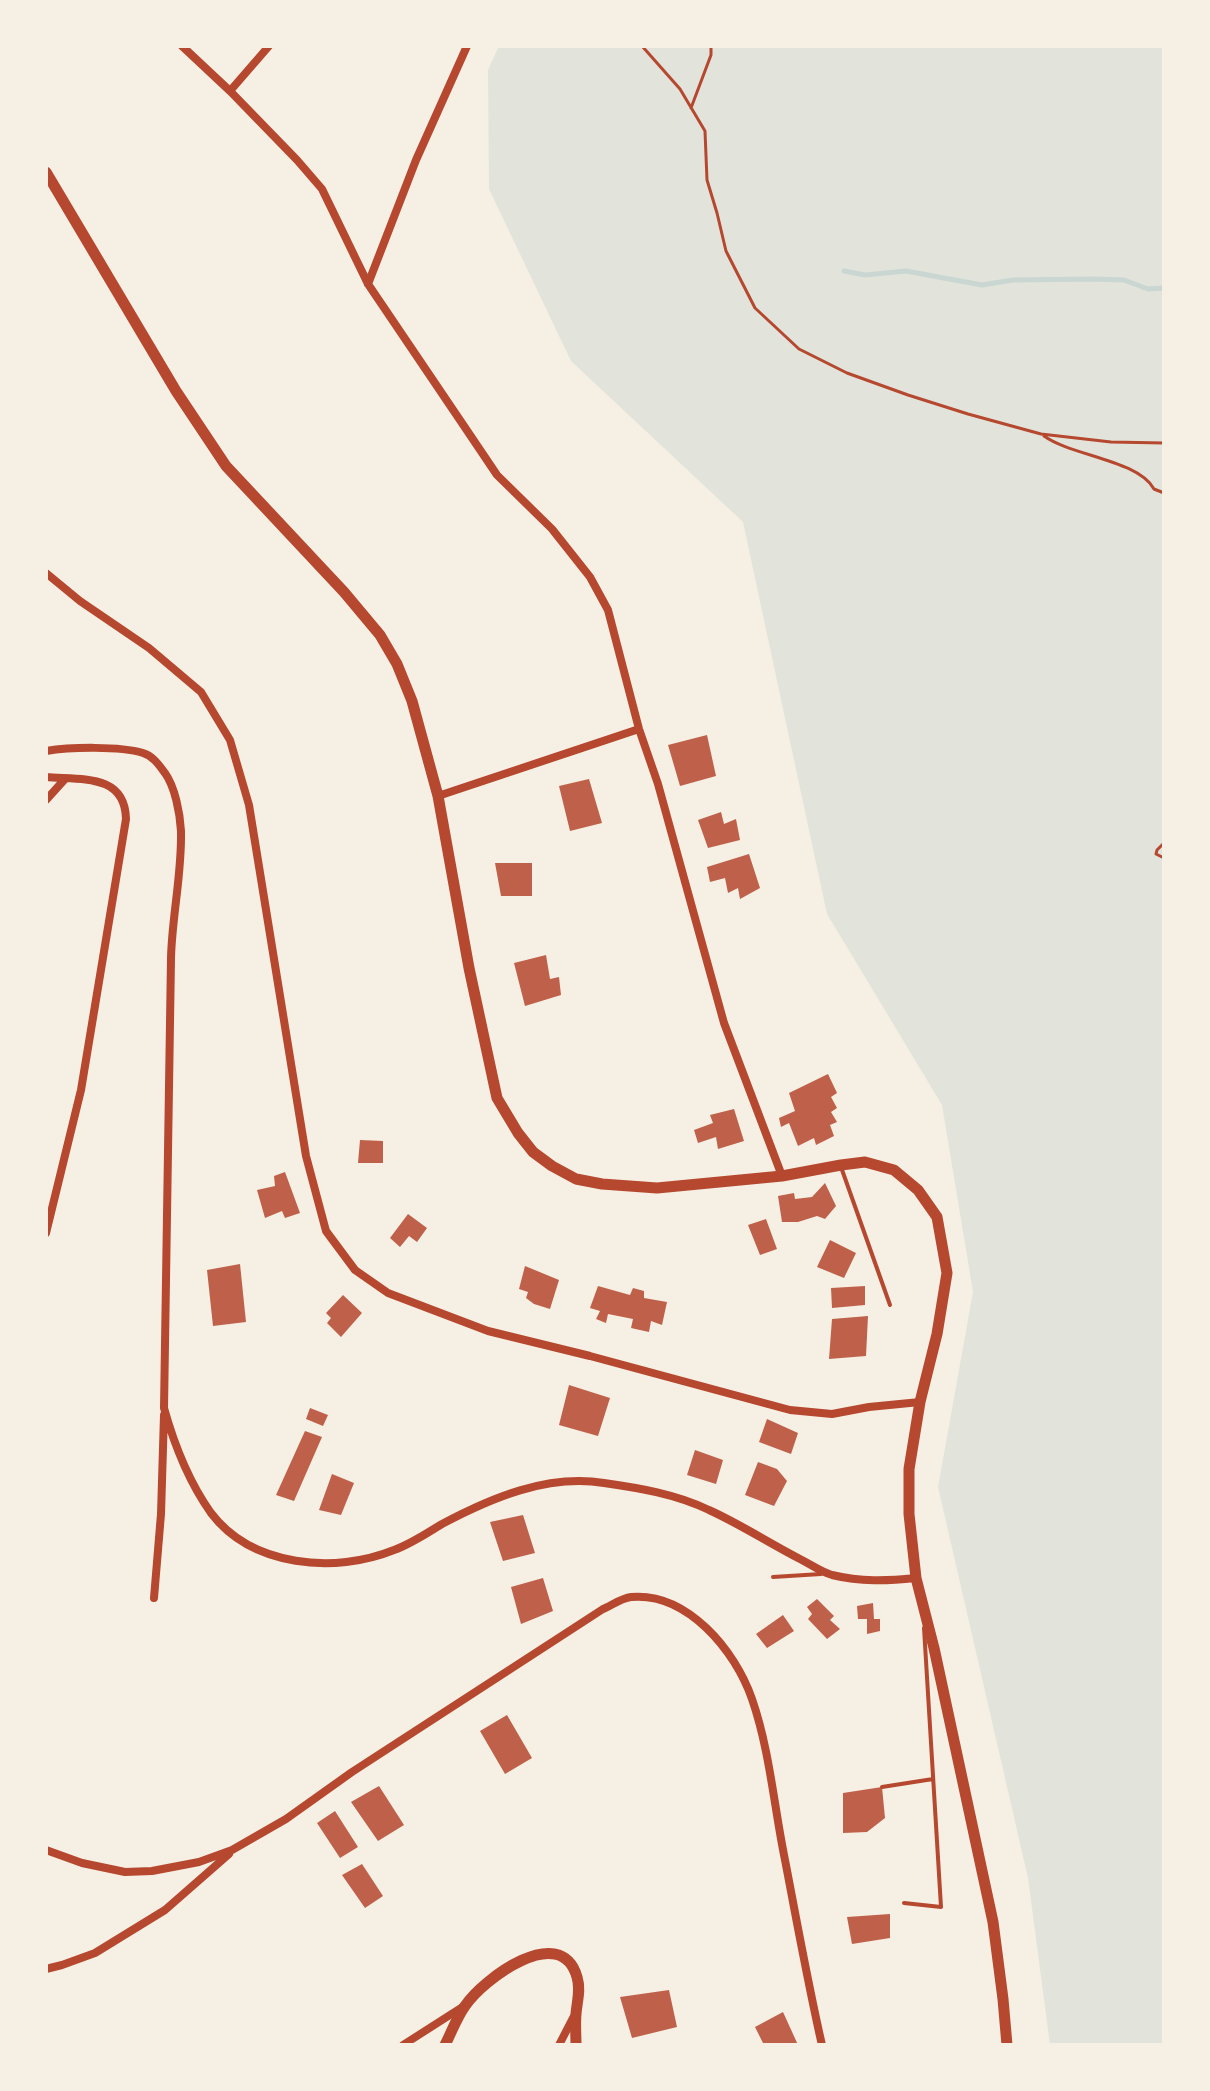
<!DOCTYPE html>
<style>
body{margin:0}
#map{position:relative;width:1210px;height:2091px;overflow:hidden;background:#f6efe4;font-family:"Fira Sans",sans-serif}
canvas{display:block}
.frame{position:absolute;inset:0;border:48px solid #f6efe4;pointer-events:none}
</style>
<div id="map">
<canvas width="1210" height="2091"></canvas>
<div class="frame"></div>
</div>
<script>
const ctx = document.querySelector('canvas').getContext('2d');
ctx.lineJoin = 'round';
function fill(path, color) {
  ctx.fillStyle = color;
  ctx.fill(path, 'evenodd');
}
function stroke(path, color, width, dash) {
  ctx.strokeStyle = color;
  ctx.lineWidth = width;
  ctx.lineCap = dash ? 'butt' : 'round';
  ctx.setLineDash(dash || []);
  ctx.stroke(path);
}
const green = new Path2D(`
 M499 46H1164V2045H1050L1028 1878 938 1487 973 1292 942 1105 827 914 743 522 571 361 489 189 488 70Z`);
const stream = new Path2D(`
 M844 271 865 275 906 271 982 285 1013 280 1094 279 1124 280 1148 289 1164 288`);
const building = new Path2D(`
 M707 735 716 776 680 786 668 745Z
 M589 779 602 823 570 831 559 786Z
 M721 812 724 824 736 819 740 840 708 848 698 820Z
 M749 854 760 888 740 899 738 888 728 893 725 878 710 882 707 867Z
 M495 863H532V896H501Z
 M546 955 550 979 559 977 561 995 525 1006 514 963Z
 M828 1074 837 1093 831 1097 837 1108 831 1112 837 1122 830 1125 834 1136 816 1145 814 1138 798 1146 789 1123 781 1127 779 1118 795 1111 789 1093Z
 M734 1109 744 1141 718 1149 716 1137 698 1143 694 1130 713 1123 710 1115Z
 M360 1140 383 1141V1163H358Z
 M285 1172 300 1213 285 1218 282 1211 265 1218 257 1190 275 1186 274 1176Z
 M825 1183 836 1206 825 1219 817 1216 798 1222H782L778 1196 794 1193 795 1199 812 1197Z
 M408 1214 427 1228 417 1242 409 1236 400 1247 390 1238Z
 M766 1219 777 1249 760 1255 748 1225Z
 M830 1240 856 1253 844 1278 817 1267Z
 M240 1264 246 1322 213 1326 207 1270Z
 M525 1266 559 1280 550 1309 534 1304 526 1298 528 1292 519 1289Z
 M598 1286 630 1295 633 1288 644 1291V1298L667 1302 662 1325 651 1321 649 1332 631 1328 633 1319 608 1314 606 1323 596 1319 600 1311 590 1308Z
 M865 1286V1305L832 1308 831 1288Z
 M343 1295 362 1313 341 1337 327 1323 331 1318 326 1313Z
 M868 1316 866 1356 829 1359 832 1319Z
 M569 1385 610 1398 598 1436 559 1425Z
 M310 1408 328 1415 323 1426 306 1419Z
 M767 1419 798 1433 791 1454 759 1442Z
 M305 1431 322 1437 294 1501 276 1495Z
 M695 1450 723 1460 716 1484 687 1475Z
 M758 1462 777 1469 787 1481 774 1506 745 1495Z
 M332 1474 354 1483 341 1515 319 1510Z
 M523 1515 535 1553 503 1561 490 1522Z
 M543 1578 553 1611 521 1624 511 1587Z
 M817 1599 834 1616 830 1620 840 1629 827 1639 808 1619 812 1614 807 1607Z
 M873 1603 874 1619H880V1631L867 1634V1619H858L857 1606Z
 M783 1615 794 1631 767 1648 756 1634Z
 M507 1715 532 1758 505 1774 480 1731Z
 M379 1786 404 1825 378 1841 351 1802Z
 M882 1787 885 1818 867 1832 843 1833V1793Z
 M335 1811 358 1847 340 1858 317 1823Z
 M362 1864 383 1896 365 1908 342 1875Z
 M890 1914V1938L852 1944 847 1917Z
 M669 1990 677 2027 632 2038 620 1997Z
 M783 2012 798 2045H764L755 2027Z`);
const path = new Path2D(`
 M642 46 680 89 705 131 707 180 717 213 726 251 755 308 799 349 847 373 908 395 968 414 1041 434 1111 442 1164 443
 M691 108 711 55V46
 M1044 436C1072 456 1138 460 1154 489L1164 493
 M1164 843 1157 850 1156 854 1164 858`);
const service = new Path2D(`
 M841 1167 890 1305
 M773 1577 821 1574
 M882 1787 933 1779
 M904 1903 941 1907 924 1628`);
const minor = new Path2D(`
 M182 46 230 91 297 160 322 189 368 284 466 429 497 475 552 529 590 577 608 610 639 729 658 784 724 1023 782 1176
 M230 91 269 46
 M368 284 416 160 467 46
 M46 573 80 601 149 648 201 692 230 740 249 805 306 1156 326 1231 355 1270 388 1293 488 1331 590 1356 790 1410 832 1414 869 1407 920 1402
 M46 751C70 747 120 746 143 753 153 756 159 765 165 773 175 787 180 813 181 831 182 874 172 916 171 958 169 1108 167 1258 164 1408 174 1444 189 1482 211 1513 252 1567 335 1574 394 1550 411 1544 427 1533 442 1524 491 1498 547 1474 604 1483 639 1488 676 1494 709 1510 740 1524 769 1543 800 1559 810 1564 821 1572 832 1575 861 1582 887 1581 916 1578
 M46 777C80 780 125 773 126 819L81 1090 46 1233
 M438 796 639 729
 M46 800 65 779
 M154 1598 161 1514 164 1415
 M46 1850 82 1863 125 1872 152 1871 199 1862 232 1850 286 1819 352 1772 603 1609C612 1605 622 1598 631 1597 687 1592 735 1650 752 1699 770 1751 774 1807 785 1860 797 1922 808 1984 822 2045
 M46 1969 62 1965 95 1953 165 1910 229 1854
 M403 2045 464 2006
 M559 2045 574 2016`);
const tertiary = new Path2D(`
 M46 172 176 391 226 466 344 592 380 635 397 664 412 701 438 796 469 968 497 1098 518 1133 533 1152 552 1166 576 1179 602 1184 657 1188 782 1176 841 1165 865 1162 894 1170 918 1190 937 1217 947 1273 937 1334 920 1402 909 1469V1514L916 1578 934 1648 993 1922 1003 1999 1007 2045
 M445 2045C451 2033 457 2017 465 2006 483 1979 561 1921 577 1977 581 1990 577 2001 576 2014 575 2024 576 2035 576 2045`);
fill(green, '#e2e4dc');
stroke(stream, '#c9d6d2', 5);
fill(building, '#bf614a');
stroke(path, '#b5482f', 3);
stroke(service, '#b5482f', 4);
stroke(minor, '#b5482f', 8);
stroke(tertiary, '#b5482f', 11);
</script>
